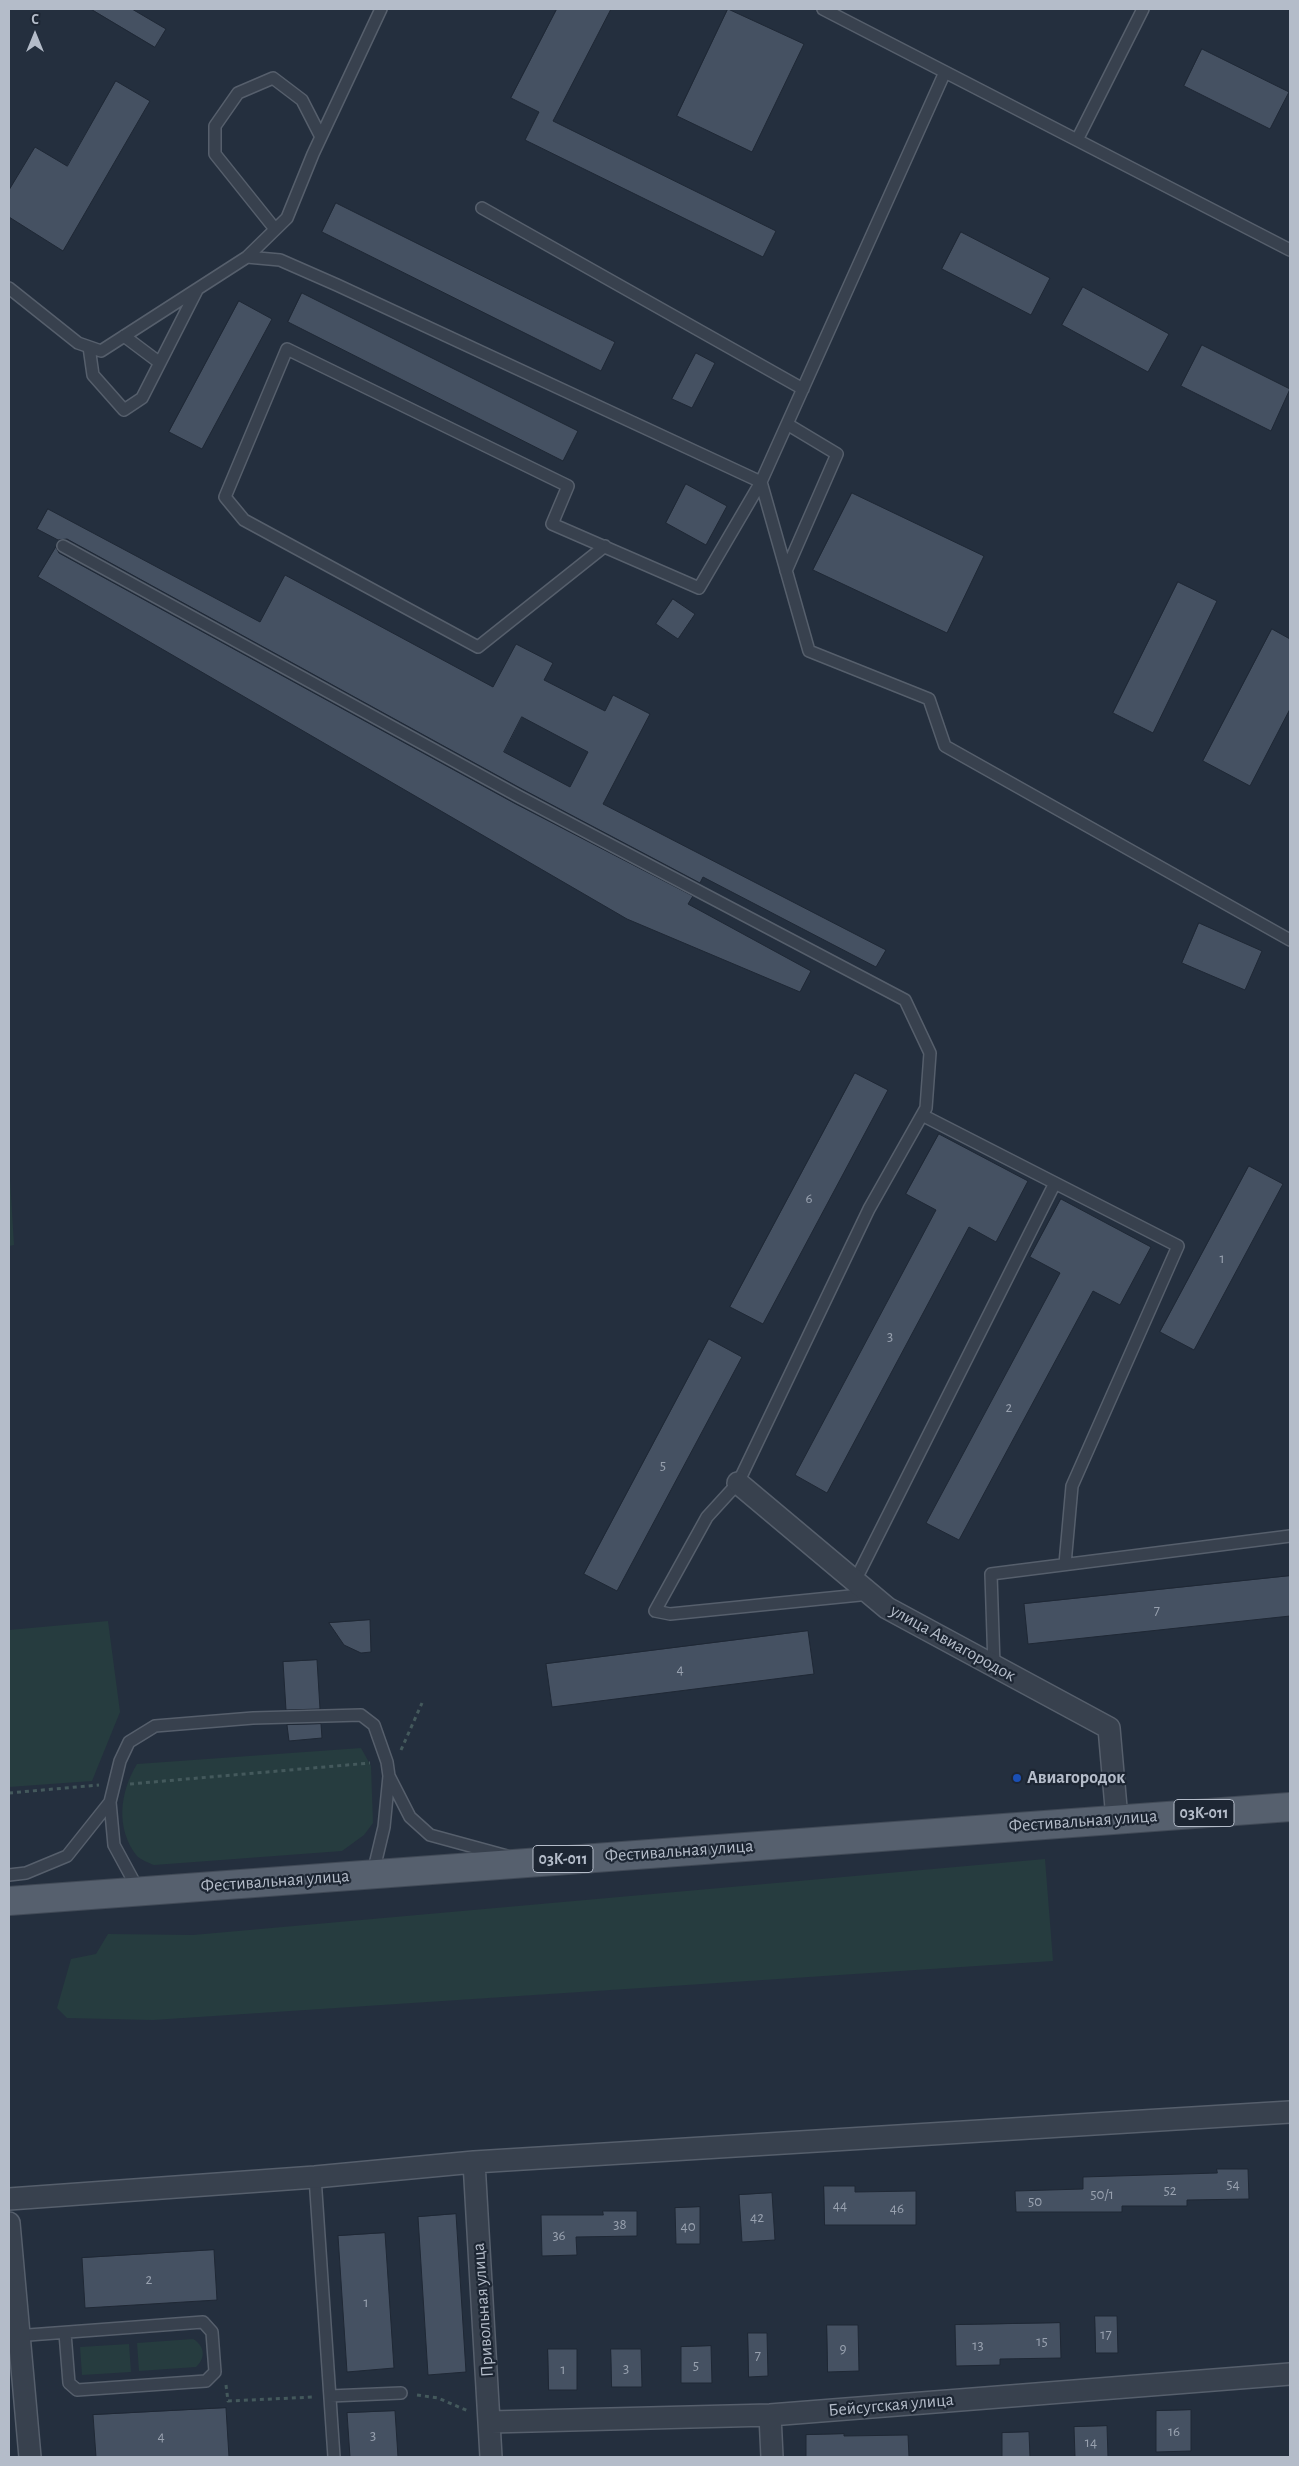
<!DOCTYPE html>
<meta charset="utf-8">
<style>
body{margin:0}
#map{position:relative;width:1299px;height:2466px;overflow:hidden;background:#242f3e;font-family:"Alegreya Sans",sans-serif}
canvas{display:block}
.frame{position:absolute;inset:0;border:10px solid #b4bcc9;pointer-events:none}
.north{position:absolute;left:10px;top:10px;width:50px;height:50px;-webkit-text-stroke:4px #1d2633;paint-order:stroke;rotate:0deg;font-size:14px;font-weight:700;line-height:20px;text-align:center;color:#b4bcc9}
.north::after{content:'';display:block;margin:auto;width:18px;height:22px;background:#b4bcc9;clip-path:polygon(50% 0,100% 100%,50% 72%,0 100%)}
</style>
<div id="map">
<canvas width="1299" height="2466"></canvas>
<div class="frame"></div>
<div class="north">С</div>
</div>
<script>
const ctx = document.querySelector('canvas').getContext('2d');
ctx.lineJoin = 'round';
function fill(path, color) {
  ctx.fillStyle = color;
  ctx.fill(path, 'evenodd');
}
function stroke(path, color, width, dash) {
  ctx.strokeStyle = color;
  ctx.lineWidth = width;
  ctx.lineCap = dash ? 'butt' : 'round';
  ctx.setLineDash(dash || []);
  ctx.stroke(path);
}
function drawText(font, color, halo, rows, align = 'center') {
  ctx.font = font + ' "Alegreya Sans",sans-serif';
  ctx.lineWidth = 4.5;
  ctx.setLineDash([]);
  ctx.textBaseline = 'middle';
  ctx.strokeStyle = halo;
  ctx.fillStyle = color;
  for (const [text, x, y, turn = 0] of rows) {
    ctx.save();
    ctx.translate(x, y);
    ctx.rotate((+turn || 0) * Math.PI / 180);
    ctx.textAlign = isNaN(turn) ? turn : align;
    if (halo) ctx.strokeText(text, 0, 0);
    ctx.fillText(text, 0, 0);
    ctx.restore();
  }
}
const green = new Path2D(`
 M9 1162 14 1245 9 1246Z
 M108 1621 120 1712 92 1781 9 1787V1630Z
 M361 1748 371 1766 373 1823 364 1835 342 1851 154 1865C149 1863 141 1860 137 1856 115 1828 120 1792 137 1764Z
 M1045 1859 1053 1961 153 2020 67 2018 57 2008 71 1959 96 1954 108 1934 193 1935Z
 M193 2339C205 2346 206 2358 196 2367L139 2371 137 2343Z
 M129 2344 131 2372 82 2375 80 2347Z`);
const building = new Path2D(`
 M91 9H132L166 29 155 47Z
 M557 9H611L553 121 776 231 763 257 525 140 539 112 511 98Z
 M728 9 804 44 752 152 677 116Z
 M1202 49 1289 92 1270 129 1184 86Z
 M116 81 150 101 63 251 9 217V190L35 147 67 166Z
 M336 203 615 342 601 371 322 232Z
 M961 232 1050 278 1031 315 942 269Z
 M1083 287 1169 334 1148 372 1062 325Z
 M302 293 578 431 563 461 288 322Z
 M239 301 272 319 202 449 169 432Z
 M1202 345 1290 389 1271 431 1181 386Z
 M696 353 715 363 692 408 672 399Z
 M686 484 727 506 706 545 666 523Z
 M852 493 984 556 947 633 813 570Z
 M48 509 260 622 285 575 493 687 516 644 553 663 544 680 605 711 613 695 650 714 603 804 886 950 876 967 703 877 700 883 522 789 67 539 58 540 37 529ZM522 717 588 752 570 787 504 752Z
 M56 547 59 553 514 803 693 896 688 904 811 971 800 992 627 919 38 577Z
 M1178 582 1217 601 1153 733 1113 713Z
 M673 599 695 614 678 639 656 624Z
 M1272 629 1290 639V709L1250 786 1203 761Z
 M1199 923 1262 951 1245 990 1182 963Z
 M855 1073 888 1090 763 1324 730 1307Z
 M939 1134 1028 1181 996 1242 969 1227 827 1493 795 1475 936 1210 906 1194Z
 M1249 1166 1283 1184 1194 1350 1160 1332Z
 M1061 1199 1151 1247 1120 1305 1093 1291 959 1540 926 1523 1060 1273 1030 1257Z
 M709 1339 742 1357 617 1591 584 1574Z
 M1290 1576V1616L1028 1644 1024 1604Z
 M370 1620 371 1652 361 1653 344 1645 329 1623Z
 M808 1631 814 1674 552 1707 546 1664Z
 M317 1660 320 1709 286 1710 283 1662Z
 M321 1724 322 1738 289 1741 287 1725Z
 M1217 2169H1248L1249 2199 1187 2200V2206H1122V2212H1016L1015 2191 1083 2189V2177L1217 2173Z
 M824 2186H855V2192L916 2191V2225H825Z
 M772 2193 775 2240 742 2242 739 2195Z
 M700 2207V2244H676L675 2208Z
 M603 2211H637V2236L576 2237 577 2255 542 2256 541 2215H603Z
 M456 2214 466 2372 428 2375 418 2217Z
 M385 2233 394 2368 347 2372 338 2236Z
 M214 2250 217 2300 85 2308 82 2258Z
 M1095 2316H1117L1118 2353H1096Z
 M1060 2323 1061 2358 1000 2359V2365L956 2366 955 2325Z
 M827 2325H858L859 2371 828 2372Z
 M748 2333H767L768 2376 749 2377Z
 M711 2346 712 2383H681V2347Z
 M548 2349H577V2390H549Z
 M611 2349H641L642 2387H612Z
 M226 2408 229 2457H96L93 2415Z
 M1191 2410V2451L1156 2452V2411Z
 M395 2411 398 2457H350L347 2413Z
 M1107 2426 1108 2457H1075L1074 2427Z
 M1029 2432 1030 2457H1002V2433Z
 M844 2434V2436L908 2435 909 2457H806V2435Z`);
const path = new Path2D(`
 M401 1750 422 1703
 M130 1784 370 1763
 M9 1793 99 1785
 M226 2385 228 2401 314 2397
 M417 2395 438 2398 468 2411`);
const service = new Path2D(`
 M823 9 1290 250
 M1077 140 1143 9
 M482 208 803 389
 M275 229 215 154V126L238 93 273 78 302 100 321 137
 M247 257 280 260 337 285 761 482 809 651 929 699 945 746 1290 940
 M9 288 78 343 101 351 247 257 287 218 313 154 381 9
 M124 336 160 363
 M89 347 93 375 124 410 142 398 197 290
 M63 546 518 796 905 1000 930 1053 926 1108 869 1209 738 1483 707 1517 655 1611 670 1614 870 1594
 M605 546 478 647 244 520 225 497 287 349 568 486 552 524 699 588 761 482 945 72
 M786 571 837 454 787 424
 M922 1115 1178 1246 1072 1486 1065 1564
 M855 1581 1055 1183
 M994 1666 991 1574 1290 1536
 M389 1776 410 1817 430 1835 507 1856
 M110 1802 114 1845 139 1891
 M9 1875 26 1873 67 1856 110 1802 120 1761 129 1742 155 1726 253 1718 361 1715 374 1725 387 1762 389 1776 384 1827 373 1873
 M315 2177 334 2457
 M15 2336 203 2322 212 2332 215 2372 206 2381 77 2390 69 2383 65 2333
 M330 2396 401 2393`);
const minor = new Path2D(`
 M738 1483 887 1608 1109 1728 1117 1819
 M474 2162 491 2457
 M9 2199 315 2177 474 2162 1290 2112
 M9 2223 30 2457
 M770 2415 772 2457
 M491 2422 770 2415 1290 2374`);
const primary = new Path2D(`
 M9 1901 1290 1807`);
const markers = [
 [1017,1778,5,"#1a4fb4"]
];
const numberNames = [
 ["6",809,1198],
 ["1",1222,1258],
 ["3",890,1336],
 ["2",1009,1407],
 ["5",663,1465],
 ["7",1157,1610],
 ["4",680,1669],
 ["54",1233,2184],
 ["52",1170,2190],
 ["50/1",1102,2194],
 ["50",1035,2201],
 ["44",840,2205],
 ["46",897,2208],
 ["42",757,2217],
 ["38",620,2224],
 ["40",688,2226],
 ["36",559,2235],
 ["2",149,2279],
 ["1",366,2302],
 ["17",1106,2334],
 ["15",1042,2341],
 ["13",978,2345],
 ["9",843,2348],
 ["7",758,2355],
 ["5",696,2365],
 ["3",626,2368],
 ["1",563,2369],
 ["16",1174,2431],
 ["3",373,2435],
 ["4",161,2436],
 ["14",1091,2442]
];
const shields = [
 [1204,1813,60],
 [563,1859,60]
];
const shieldNames = [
 ["03К-011",1204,1813],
 ["03К-011",563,1859]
];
const streetNames = [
 ["улица Авиагородок",953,1643,29],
 ["Фестивальная улица",1083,1821,-4],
 ["Фестивальная улица",679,1851,-4],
 ["Фестивальная улица",275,1881,-4],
 ["Привольная улица",483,2310,-94],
 ["Бейсугская улица",891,2405,-5]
];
const poiNames = [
 ["Авиагородок",1027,1778]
];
fill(green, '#263c3f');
fill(building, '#455162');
stroke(building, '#1f2835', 1);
stroke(service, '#565f6c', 14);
stroke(minor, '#565f6c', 24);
stroke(primary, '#414a57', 30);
stroke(path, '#44595c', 3, [4, 4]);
stroke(service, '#38414e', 11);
stroke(minor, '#38414e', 21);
stroke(primary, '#56606e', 28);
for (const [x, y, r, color] of markers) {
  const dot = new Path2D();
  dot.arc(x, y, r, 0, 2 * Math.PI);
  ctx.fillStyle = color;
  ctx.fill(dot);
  stroke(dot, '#1d2633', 2);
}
drawText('15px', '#98a1af', null, numberNames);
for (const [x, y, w] of shields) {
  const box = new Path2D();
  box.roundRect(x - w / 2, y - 13.5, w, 27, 4);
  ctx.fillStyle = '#1d2633';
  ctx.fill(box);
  stroke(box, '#b4bcc9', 1);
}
drawText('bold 16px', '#b4bcc9', null, shieldNames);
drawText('18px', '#b4bcc9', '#1d2633', streetNames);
drawText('bold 18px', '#b4bcc9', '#1d2633', poiNames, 'left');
</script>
